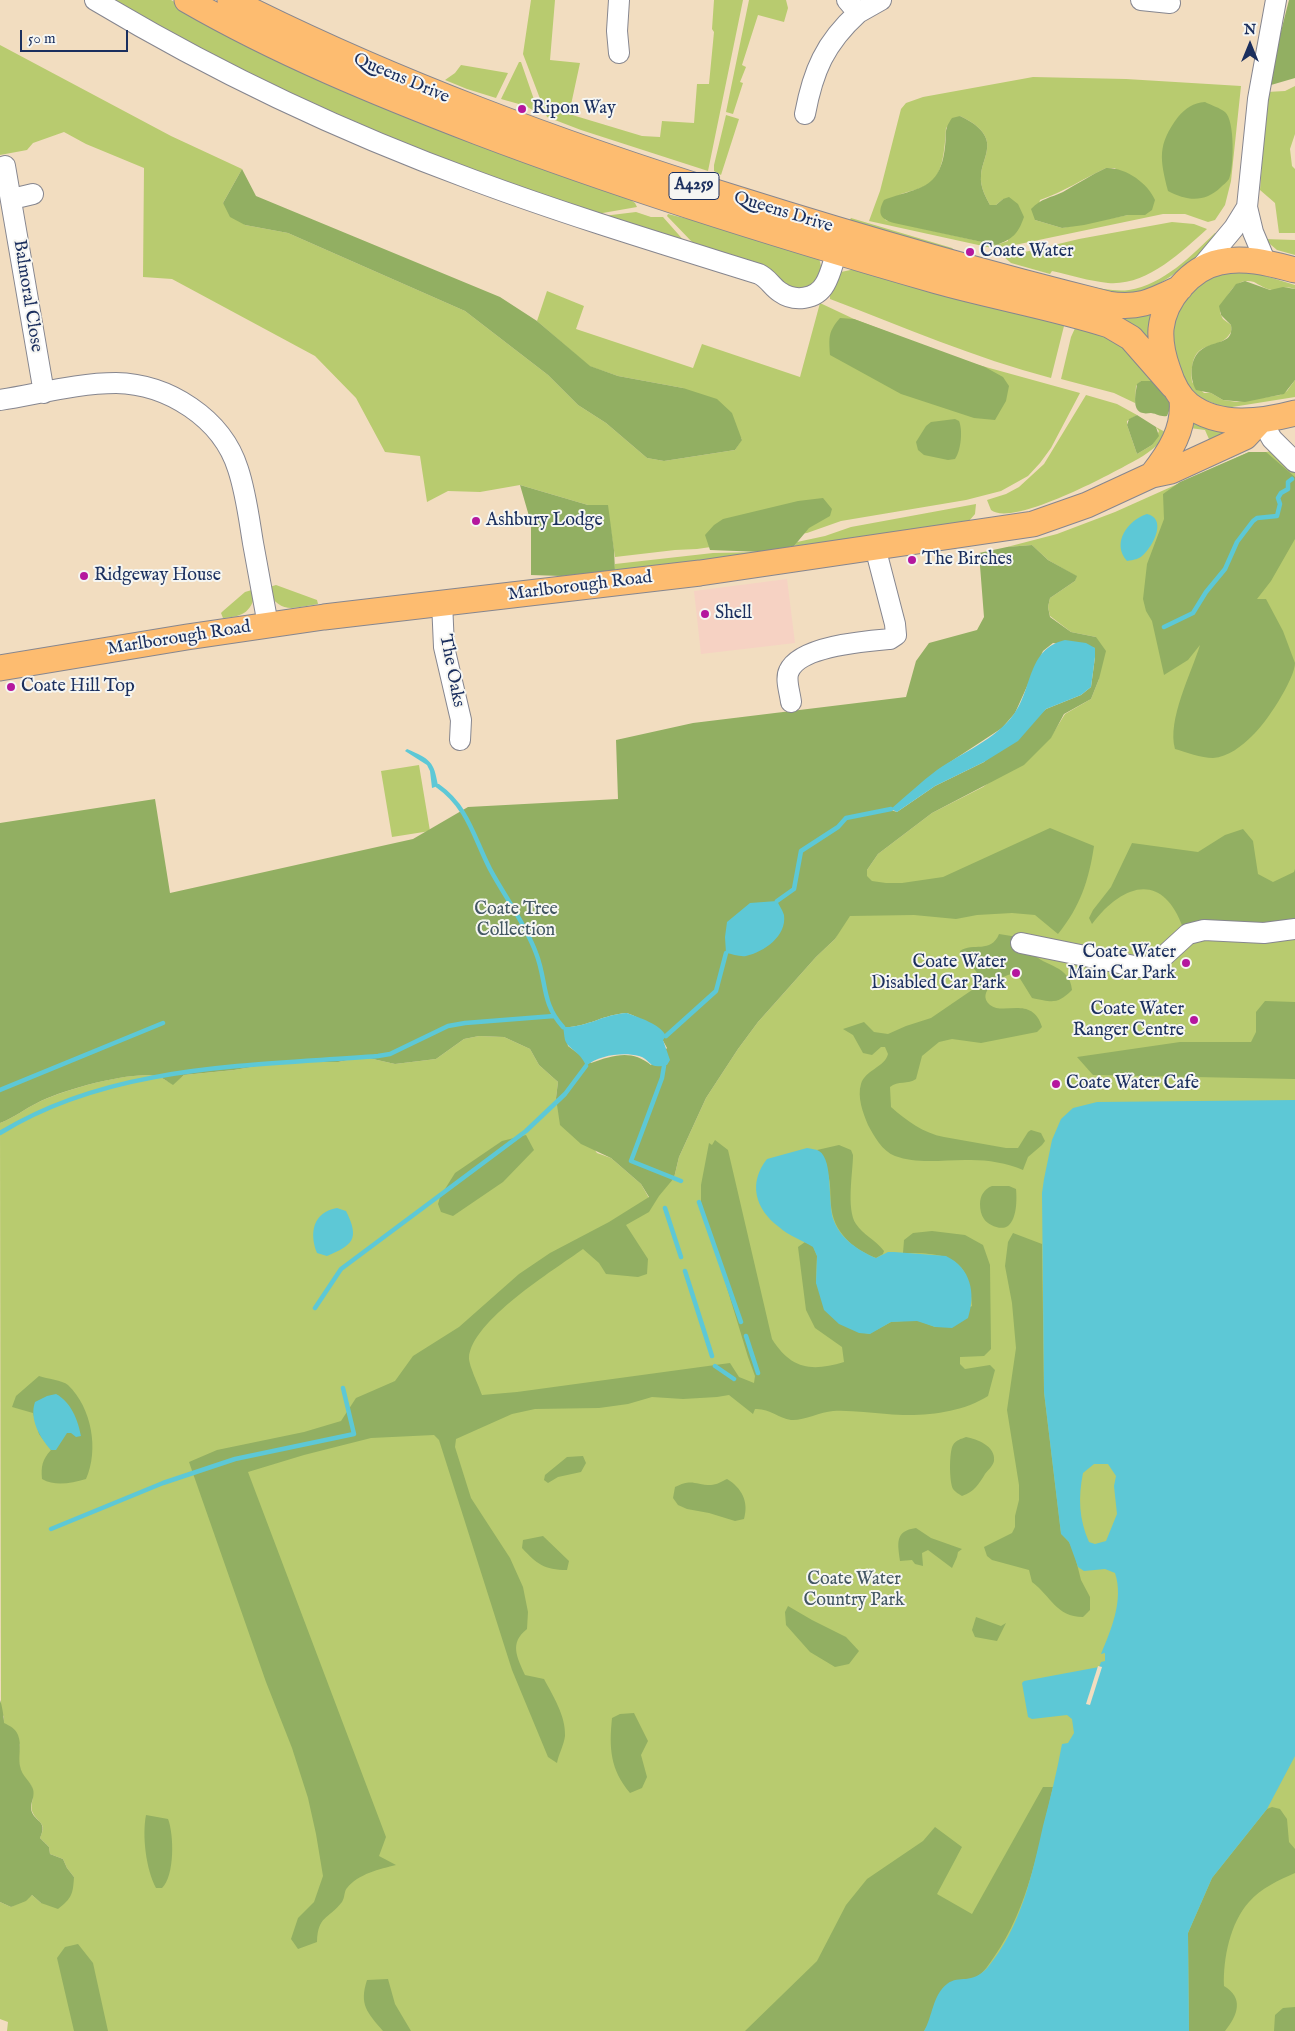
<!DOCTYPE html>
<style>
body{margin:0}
#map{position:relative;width:1295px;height:2031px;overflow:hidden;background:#f2ddc0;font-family:"IM FELL English",serif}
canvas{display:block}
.north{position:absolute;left:1225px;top:20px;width:50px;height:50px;-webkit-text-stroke:4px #f6f6f2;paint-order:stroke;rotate:0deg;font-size:14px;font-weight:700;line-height:20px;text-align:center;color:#1b2f5e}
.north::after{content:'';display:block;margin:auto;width:18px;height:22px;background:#1b2f5e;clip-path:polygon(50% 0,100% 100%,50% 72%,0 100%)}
.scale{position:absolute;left:20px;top:30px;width:108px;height:22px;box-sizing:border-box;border:2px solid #1b2f5e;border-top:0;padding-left:6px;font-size:15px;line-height:18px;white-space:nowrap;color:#1b2f5e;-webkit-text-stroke:4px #f6f6f2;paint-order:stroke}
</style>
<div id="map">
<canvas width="1295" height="2031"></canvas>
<div class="north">N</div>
<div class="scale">50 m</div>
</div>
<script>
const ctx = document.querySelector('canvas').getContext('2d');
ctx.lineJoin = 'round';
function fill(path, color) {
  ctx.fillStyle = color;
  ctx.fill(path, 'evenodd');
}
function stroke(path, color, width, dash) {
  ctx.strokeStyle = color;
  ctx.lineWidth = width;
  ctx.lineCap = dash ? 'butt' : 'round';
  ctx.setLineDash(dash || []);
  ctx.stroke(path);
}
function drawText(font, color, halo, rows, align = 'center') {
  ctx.font = font + ' "IM FELL English",serif';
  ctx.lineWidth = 4;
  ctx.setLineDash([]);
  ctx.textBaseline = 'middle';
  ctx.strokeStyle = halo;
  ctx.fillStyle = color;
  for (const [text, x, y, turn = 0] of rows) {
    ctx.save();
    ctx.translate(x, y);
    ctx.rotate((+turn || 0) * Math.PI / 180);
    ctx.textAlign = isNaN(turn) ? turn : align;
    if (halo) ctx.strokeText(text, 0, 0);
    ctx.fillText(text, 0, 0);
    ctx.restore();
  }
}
const built = new Path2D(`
 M787 579 795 643 701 654 694 591Z`);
const green = new Path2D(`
 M106 0H171L217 25 624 195 635 203 637 207 597 214 540 198 275 90Z
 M531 0H555L550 60 580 63 569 114 642 136 660 137 662 121 694 123 697 84H709L714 32 712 29 714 0H743L708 171 581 130 547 117 523 54Z
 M749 0H786L788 8 784 22 758 15 742 65 746 67 740 82 743 83 733 114 726 112Z
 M0 45 171 136 242 169 223 203 245 225 288 233 465 311 548 375 578 405 606 423 647 458 664 461 735 450 742 439 683 388 618 376 589 366 537 321 547 291 584 306 576 329 693 368 702 344 800 377 820 303 854 319 964 361 1080 393 1051 448 1040 463 1028 476 1001 491 966 500 841 521 807 533 697 549 675 550 615 557 607 505H588L520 485 480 492 448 491 427 502 420 456 385 452 356 398 315 356 172 279 143 277 144 168 86 144 64 132 33 143 27 150 0 155Z
 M519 62H521L539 114 526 106 501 99Z
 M461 65 508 73 496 98 467 89 445 80 455 73Z
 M1033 77 1126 79 1241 86 1231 181 1225 205 1215 220 1208 222 1185 214H1163L1010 246 992 248 869 221 880 191 901 109 906 103 923 97ZM960 116C973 122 990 133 987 149 986 158 981 167 981 176 980 186 985 196 990 205H996L1003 199 1008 241 996 245 885 220 901 194C910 191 922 189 930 183 944 174 945 143 946 128ZM1106 168H1115L1145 215H1128L1062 228 1035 220 1040 200C1063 192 1083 179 1106 168Z
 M1295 86V134L1290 149 1292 166 1295 169V233H1279L1275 203 1260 190 1267 92 1285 91Z
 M726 115 739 119 721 175 714 171V165Z
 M636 212 651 217H663L686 243 603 216Z
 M668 214 688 219 721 223 819 258 823 274 803 293 693 243 667 216Z
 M851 218 952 248 954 250 924 247 849 221Z
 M1172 222 1194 224 1207 229C1180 253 1147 286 1108 283 1089 281 1070 275 1052 271L1050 274 1011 263 1004 257 1079 239Z
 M1215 233 1221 235C1201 254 1152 297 1125 295 1112 295 1099 289 1087 286 1101 288 1115 292 1129 290 1163 285 1192 255 1215 233Z
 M1264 239 1295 240V255L1277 250Z
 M860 268 1065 322 1051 378C975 358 903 327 830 299V294L841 272Z
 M1248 272 1262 275 1295 285V289C1283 285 1282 290 1272 290 1265 289 1260 285 1254 282 1233 276 1226 299 1220 313L1223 319 1231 325V332C1218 355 1189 333 1192 382L1204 393H1211L1223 400 1237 402 1280 395 1287 391 1295 380V397L1226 408 1195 396 1176 372 1171 326 1184 298 1207 278 1225 273Z
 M1081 305 1152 313 1148 327V342Z
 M1076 326 1113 336 1155 381H1141L1136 386 1135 403 1114 393 1061 379 1071 337Z
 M1086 395 1117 404 1137 415 1127 421V425L1137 454 1152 445 1159 431 1156 427 1165 432 1164 439C1157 445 1151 451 1143 456 1119 470 1013 528 991 510L987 500 1006 494 1019 487 1044 464Z
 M1192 422 1232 432 1212 446 1205 430 1190 428Z
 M1295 447V2031H7L8 2022 0 2019V1902L11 1907 32 1895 41 1903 74 1877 67 1868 63 1859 50 1854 49 1847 40 1838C48 1821 37 1824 32 1811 30 1804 35 1797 32 1788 31 1783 25 1781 23 1776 18 1767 18 1755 20 1745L3 1723 4 1717 1 1711 0 1123C14 1118 24 1109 37 1103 62 1090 129 1071 156 1076 162 1077 168 1082 173 1084L184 1075 234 1070 282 1062H338L364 1057 395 1064 436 1059 464 1039 479 1036 504 1037 530 1049 539 1065 558 1082 556 1098 597 1153 611 1158 641 1184 649 1198 674 1178 679 1157 706 1098 738 1049 758 1022 816 957 835 939 867 876V870L878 854 932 813 983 787 1050 738 1065 714 1091 699 1099 679 1096 637 1071 632 1050 616 1048 607 1050 598 1075 581 1076 576 1048 560 1032 545 1007 547 1057 534 1115 512 1249 452H1266Z
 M976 504 975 514 969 521 828 542 794 546 797 542 825 536 851 527Z
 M763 552 716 559 615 571V564L713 553Z
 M276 585 317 600 318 604C292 608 280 615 266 588Z
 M255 589C254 611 243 617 223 618L221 613 223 611 245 592Z
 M419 765 430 831 392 837 381 771Z`);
const forest = new Path2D(`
 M1289 0H1295V78L1271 85 1276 51Z
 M1205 102C1211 105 1220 108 1225 112 1235 120 1234 168 1229 179 1227 182 1223 185 1221 187 1205 203 1187 201 1168 191 1160 159 1157 145 1178 117 1186 108 1193 103 1205 102Z
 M960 116C973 122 990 133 987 149 986 158 981 167 981 176 980 186 985 196 990 205H996L1003 199 1009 197 1018 204 1024 217C1018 234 1013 239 996 245L894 223C880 219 877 213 884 200 918 187 940 191 945 147 947 133 943 131 952 118Z
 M1106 168C1125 167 1148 183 1155 200L1152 210 1145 215H1128L1084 225 1062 228 1035 220 1031 209C1042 198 1050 198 1063 192 1077 184 1091 175 1106 168Z
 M242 169 256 196 500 297 537 321 590 366 618 376 683 388 717 399 732 413 742 440 735 450 664 461 647 458 606 423 578 405 548 375 465 311 288 233 245 225 230 217 223 203Z
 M1245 281 1270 290 1283 287 1295 289V380L1284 394 1245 402 1223 400 1211 393 1196 390C1192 383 1191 375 1192 367 1198 333 1235 352 1231 325L1221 315 1219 306 1236 284Z
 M840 318 854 319 985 367 1003 377 1009 386 1006 401 995 420 974 418 901 394 830 355C829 337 828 332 840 318Z
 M1141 381H1155L1167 397 1171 406 1167 416C1160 417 1158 414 1151 413 1148 413 1146 414 1143 413 1131 411 1136 392 1137 384Z
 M1137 415 1156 427 1159 436 1152 445 1137 454 1127 425 1129 419Z
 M955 419 959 421C963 430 961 451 955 459L948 460 924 455 918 450 916 442 926 426 931 422Z
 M1249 452H1266L1295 477V539L1271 581 1257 599H1266L1283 631 1295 663C1295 679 1265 725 1252 736 1242 746 1228 757 1213 758 1201 758 1186 752 1175 749 1167 720 1191 674 1200 645L1188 660 1164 675 1152 621 1146 611 1143 599 1147 564 1164 519 1163 494 1180 482Z
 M520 485 588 505H608L614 550 615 571 562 576 531 575V523Z
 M823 498 832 509 830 516 809 528 794 546 763 552 710 550 705 535 714 525 723 519 798 501Z
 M1032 545 1048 560 1077 576 1075 581 1050 598 1048 607 1050 617 1071 632 1096 637 1106 651 1099 679 1091 699 1064 714 1051 738 1024 765 932 813 878 854 867 870V876L872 881 886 883H902L943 877 1050 828 1094 846C1089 880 1080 907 1058 934L1035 915 1012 913 977 915 956 919 914 915 850 916 835 939 816 957 758 1022 738 1049 706 1098 679 1157 674 1178 659 1196 649 1212 626 1225 648 1259 647 1274 638 1277 606 1274 599 1263 583 1249C554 1270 471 1321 469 1358 469 1366 479 1386 482 1395L517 1392 730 1363 739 1377 754 1383 755 1376 748 1357 701 1202V1185L709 1143 712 1145 715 1140 728 1150 772 1339C791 1369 811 1372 844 1362L842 1347 815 1328 806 1310 798 1247 805 1242 813 1246 817 1256 816 1283 856 1331 869 1334 891 1322 917 1320 935 1327 972 1306C970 1256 947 1253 903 1253L904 1240 913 1233 932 1231 965 1235 983 1245 990 1265 991 1349 984 1356 960 1357V1364L965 1369 990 1365 995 1370 988 1396C960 1414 919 1417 887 1414 869 1413 851 1410 833 1411 820 1412 803 1421 791 1420 778 1418 769 1408 755 1409L753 1414 729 1395 717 1397 683 1399 652 1397 628 1404 599 1408 535 1409 512 1414 456 1439 455 1447 471 1498 510 1558 523 1587 528 1612 527 1629C509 1643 517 1657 525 1675L544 1679C553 1696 566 1716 565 1736 564 1745 559 1753 557 1763L548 1757 512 1670 439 1440 434 1435 371 1438 304 1455 248 1472 386 1837 379 1856 396 1865C380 1869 358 1874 347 1888 344 1891 345 1897 342 1902 328 1920 318 1915 317 1942L298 1949 291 1939 298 1918 314 1902 323 1876 316 1834 308 1798 292 1748 266 1682 189 1462 217 1450 304 1432 341 1421 356 1398 395 1381 413 1356 459 1327 519 1274 550 1253 609 1222 649 1197 641 1184 611 1158 581 1144 560 1125 556 1098 558 1082 539 1065 530 1049 504 1037 479 1036 464 1039 436 1059 395 1064 364 1057 338 1062H282L234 1070 184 1075 173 1085C168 1082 162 1077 156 1076 130 1071 61 1090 37 1103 24 1109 14 1118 0 1123V823L155 799 170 893 413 839 468 807 618 799 616 740 693 723 906 697 916 661 929 643 977 630 984 617 979 553 1007 547ZM1053 643 1095 648V657L1091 687 1081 695 1046 709 984 762 935 786 897 812 891 810 938 770 1002 728 1015 713 1043 651ZM627 1013C644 1019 659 1031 667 1048L651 1065C632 1049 613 1055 591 1063L568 1046 564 1027C586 1028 604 1014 627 1013Z
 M1243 829 1253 841 1258 874 1273 882 1294 872 1295 869V924L1183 928C1163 871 1123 883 1092 924L1089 918 1093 910 1111 887 1132 843 1198 852 1225 835Z
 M999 934 1024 938C1027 943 1029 949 1032 953 1045 967 1070 965 1072 990 1057 1005 1052 1002 1032 998L1019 977 1012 974C1001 976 975 992 990 1005 1004 1016 1032 995 1042 1027L1037 1032 981 1043 952 1039 939 1042 922 1056 916 1079C908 1085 898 1080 890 1087L891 1107C907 1121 923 1133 944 1137L1006 1148H1018L1028 1132 1031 1130 1041 1133 1045 1141 1042 1145 1028 1157 1023 1170C1007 1163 988 1160 971 1160 947 1159 919 1165 895 1156 882 1151 874 1136 868 1125 863 1113 857 1097 861 1084 865 1070 885 1067 888 1054L885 1047H881L872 1055 863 1053 853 1035 843 1029 864 1022 874 1032 888 1034 906 1026 931 1018 972 990C987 973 972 968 960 957V951C973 942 991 954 999 934Z
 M1265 1001 1295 1002V1079L1093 1075 1077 1057 1180 1042H1251L1256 1032V1012Z
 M526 1135 534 1150 503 1182 453 1216 441 1212 438 1204 440 1197 455 1173 502 1141Z
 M839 1145 851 1150 853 1155C853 1172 846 1209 856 1224 863 1235 876 1240 884 1251L883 1254 876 1258C853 1249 833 1232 831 1205 830 1194 831 1184 828 1174 824 1162 826 1161 817 1150Z
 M992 1186H1009L1016 1189C1017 1199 1017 1219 1008 1226 1001 1231 988 1225 984 1219 981 1215 980 1209 980 1204 980 1196 984 1189 992 1186Z
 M1013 1233 1042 1244 1044 1392 1061 1533 1069 1542 1074 1552 1081 1580 1090 1597V1610L1083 1617C1056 1617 1051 1596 1032 1582L1029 1570 992 1560 987 1556 984 1547 1012 1533 1015 1527V1516L1019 1500V1485L1007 1410 1016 1348 1012 1303 1005 1266 1008 1242Z
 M39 1376C47 1379 62 1380 68 1385 92 1408 99 1450 86 1479 71 1483 56 1487 42 1479 41 1466 42 1460 51 1450L39 1434 33 1413 12 1407 16 1396Z
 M966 1437C977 1439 996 1446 994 1461 993 1466 988 1470 985 1474 979 1484 974 1492 962 1496 959 1494 955 1492 953 1489 949 1482 949 1452 953 1445 956 1440 961 1439 966 1437Z
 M583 1456 586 1463 581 1472 558 1477 548 1483 544 1480 545 1475 567 1457Z
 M727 1479C742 1488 749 1502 744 1519L735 1521 709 1513 687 1509 678 1505 673 1498 675 1487C692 1478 695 1485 711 1485 716 1485 723 1481 727 1479Z
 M916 1528 931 1538 962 1549 958 1552 957 1557 952 1568 928 1550 922 1553 923 1566 915 1564 912 1560 900 1561C898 1544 894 1531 916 1528Z
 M543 1536 569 1561 567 1570C544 1570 537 1564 522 1548L523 1540Z
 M788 1606 812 1620 846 1637 859 1651 849 1664 835 1667 810 1652 786 1625 785 1612Z
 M976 1617 1001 1626 1006 1623 997 1641 975 1637 972 1630Z
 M0 1700C2 1705 4 1717 4 1723 10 1726 15 1728 18 1735 22 1745 18 1755 20 1766 22 1777 30 1780 33 1789 35 1797 31 1801 31 1808 32 1822 49 1819 40 1838L49 1847 50 1854 63 1859 67 1868 74 1877C73 1894 72 1898 58 1909L41 1903 32 1895 26 1901 11 1907 0 1902Z
 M634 1713 648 1741 641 1755 647 1777 642 1788 630 1793C610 1769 609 1748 612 1718L620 1714Z
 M1043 1787H1053C1039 1845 1029 1907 994 1957 989 1964 984 1973 976 1977 970 1980 964 1980 958 1980L924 2031H745L817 1961 846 1905 867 1879 923 1841 935 1827 962 1847 937 1894 972 1914Z
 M1272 1807 1280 1809 1287 1819 1289 1842 1295 1849V1873C1279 1880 1261 1888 1249 1902 1230 1923 1223 1959 1224 1986 1244 1998 1238 2015 1225 2031H1189L1188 1933 1212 1878 1267 1809Z
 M146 1815 168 1819C174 1834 175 1876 162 1888H156C146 1869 142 1836 146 1815Z
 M78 1944 93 1963 108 2031H74L57 1958 65 1947Z
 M388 1979 395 2004 411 2031H383C367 2012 359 2005 367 1980Z
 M1295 2007V2031H1274L1275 2015 1283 2008Z`);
const water = new Path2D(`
 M1147 514C1166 518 1155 543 1145 553 1140 559 1134 560 1127 561 1111 543 1128 520 1147 514Z
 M1065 640 1086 643 1095 648V657L1091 687 1081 695 1046 709 1018 741 984 762 935 786 897 812 891 809C906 796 921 782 937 770 963 752 995 740 1014 714 1033 688 1027 649 1065 640Z
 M407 749C430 759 434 761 438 786L432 788 430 771 427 765 405 751Z
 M777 901C779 905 783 911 784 915 787 936 764 952 746 956 740 957 732 954 726 953L725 937 727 922 750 903Z
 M627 1013C640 1018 660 1024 666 1036L663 1040 670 1060 667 1065C648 1070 652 1060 639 1056 623 1052 599 1055 586 1066 581 1052 568 1049 565 1040 564 1036 564 1031 563 1027 586 1028 604 1014 627 1013Z
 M1295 1100V1756L1267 1809 1212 1878 1188 1933 1189 2031H924C933 2016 932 1996 947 1984 960 1974 971 1986 988 1967 1021 1927 1032 1875 1043 1826 1050 1799 1057 1772 1062 1744L1068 1743 1074 1733 1072 1719 1067 1715 1032 1719 1028 1717 1022 1683 1024 1681 1099 1667 1101 1662 1105 1661V1653L1101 1654C1111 1630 1124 1600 1115 1573L1105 1569 1084 1571 1078 1567 1069 1542 1061 1534 1044 1392 1042 1193 1044 1179 1052 1140 1061 1119 1073 1108 1097 1102ZM1094 1464H1108L1116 1476 1114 1486 1117 1514 1106 1541 1095 1544 1089 1542C1079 1519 1078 1498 1083 1473Z
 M807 1148C811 1149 816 1149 819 1151 834 1160 827 1205 834 1221 841 1239 859 1251 876 1258L888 1252H894L946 1256C971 1268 976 1293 968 1318L952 1328 935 1327 917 1321 891 1322 870 1334 859 1333 839 1324 824 1310 816 1283 817 1256 813 1247C802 1240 789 1236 779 1227 755 1209 748 1183 767 1159Z
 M337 1208 346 1211C360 1239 353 1245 327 1256L317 1253C309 1233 313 1212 337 1208Z
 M56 1394C71 1402 78 1420 81 1436L76 1437 71 1433H67L56 1450H51C40 1438 29 1419 35 1402L47 1396Z`);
const pier = new Path2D(`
 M1098 1666 1102 1667 1090 1705 1086 1704Z`);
const stream = new Path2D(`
 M1164 627 1193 613 1206 592 1225 569 1237 542 1253 521 1257 518 1277 516 1280 504 1278 498 1281 493 1288 489V482L1292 479
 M438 786C468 807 474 838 490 869 505 897 525 923 536 953 547 981 541 1003 563 1027
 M777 901 794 889 801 851 838 827 846 818 891 809
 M666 1036 716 991 726 953
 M664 1066 662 1078 631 1161 681 1181
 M0 1090 163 1023
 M0 1133C112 1064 251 1066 378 1056L390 1054 448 1026 465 1023 554 1016
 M699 1202 741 1322
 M665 1208 681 1257
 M685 1271 712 1356
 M315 1308 341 1269 526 1131 565 1094 586 1066
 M746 1336 758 1373
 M715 1366 734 1379
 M51 1529 163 1483 235 1459 354 1434 343 1388`);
const minor = new Path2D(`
 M95 0C215 72 342 132 473 180 567 215 663 244 759 274 768 278 772 287 780 292 794 302 816 300 825 284 831 274 833 262 837 251
 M1141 0 1170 3
 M858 13 881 0
 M619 53 617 31 619 0
 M805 114C813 71 825 43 858 13L847 0
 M5 166 44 393
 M12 199 33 194
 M1247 207 1253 232 1266 263
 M1198 271 1234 228 1247 207 1258 99 1276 0
 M0 400C38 394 78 383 116 383 168 384 222 418 238 469 246 493 249 519 253 543 258 571 263 598 268 625
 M1261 420 1272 439 1295 462
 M442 602 444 647 461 720 460 740
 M791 702C790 693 785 679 789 671 800 646 866 641 890 639L896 635 895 624 875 547
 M1021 943 1139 967 1153 966 1188 934 1204 930 1264 933 1295 929`);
const major = new Path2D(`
 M187 0C279 53 379 94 478 132 628 189 783 237 937 281 994 297 1053 307 1109 325L1131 338 1173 386
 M230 0C392 82 561 144 734 198 858 237 982 273 1108 304 1139 309 1153 301 1180 288
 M1295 270C1272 264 1245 256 1220 262 1191 268 1164 299 1161 329 1160 343 1163 356 1168 370 1172 383 1178 396 1189 405 1219 428 1261 422 1295 413
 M1152 475C1170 452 1185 429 1182 399
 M0 668 187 637 324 617 700 573 1033 524 1087 505 1152 475 1171 471 1245 437 1261 420`);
const markers = [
 [522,109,5,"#b5179e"],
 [970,252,5,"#b5179e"],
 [476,521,5,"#b5179e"],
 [912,560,5,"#b5179e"],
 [84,576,5,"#b5179e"],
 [705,614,5,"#b5179e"],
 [11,687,5,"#b5179e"],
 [1186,963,5,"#b5179e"],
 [1016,973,5,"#b5179e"],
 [1194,1020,5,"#b5179e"],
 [1056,1084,5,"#b5179e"]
];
const shields = [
 [694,186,50]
];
const shieldNames = [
 ["A4259",694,186]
];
const streetNames = [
 ["Queens Drive",401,79,23],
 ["Queens Drive",783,213,17],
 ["Balmoral Close",27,296,81],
 ["Marlborough Road",580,587,-7],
 ["Marlborough Road",179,639,-9],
 ["The Oaks",451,671,79]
];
const poiNames = [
 ["Ripon Way",532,109],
 ["Coate Water",980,252],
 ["Ashbury Lodge",486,521],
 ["The Birches",922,560],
 ["Ridgeway House",94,576],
 ["Shell",715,614],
 ["Coate Hill Top",21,687],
 ["Coate Water",1176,953,"right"],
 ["Main Car Park",1176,974,"right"],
 ["Coate Water",1006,963,"right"],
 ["Disabled Car Park",1006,984,"right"],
 ["Coate Water",1184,1010,"right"],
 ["Ranger Centre",1184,1031,"right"],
 ["Coate Water Cafe",1066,1084]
];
const parkNames = [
 ["Coate Tree",516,910],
 ["Collection",516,931],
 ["Coate Water",854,1580],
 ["Country Park",854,1601]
];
fill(built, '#f6d2c3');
fill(green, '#b8cb6f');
fill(forest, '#92af62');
fill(water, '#5dc8d6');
fill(pier, '#f2ddc0');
stroke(stream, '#5dc8d6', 4.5);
stroke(minor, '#86868f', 22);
stroke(major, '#86868f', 27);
stroke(minor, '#fff', 20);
stroke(major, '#fdbc70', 25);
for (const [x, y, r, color] of markers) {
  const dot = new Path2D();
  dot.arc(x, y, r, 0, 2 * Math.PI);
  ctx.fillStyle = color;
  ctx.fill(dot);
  stroke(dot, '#f6f6f2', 2);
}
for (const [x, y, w] of shields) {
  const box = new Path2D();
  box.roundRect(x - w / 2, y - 13.5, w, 27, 4);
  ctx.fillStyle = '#f6f6f2';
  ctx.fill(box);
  stroke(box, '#1b2f5e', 1);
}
drawText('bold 16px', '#1b2f5e', null, shieldNames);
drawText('18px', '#1b2f5e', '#f6f6f2', streetNames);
drawText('18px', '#1b2f5e', '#f6f6f2', poiNames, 'left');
drawText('18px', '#425662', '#f6f6f2', parkNames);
</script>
